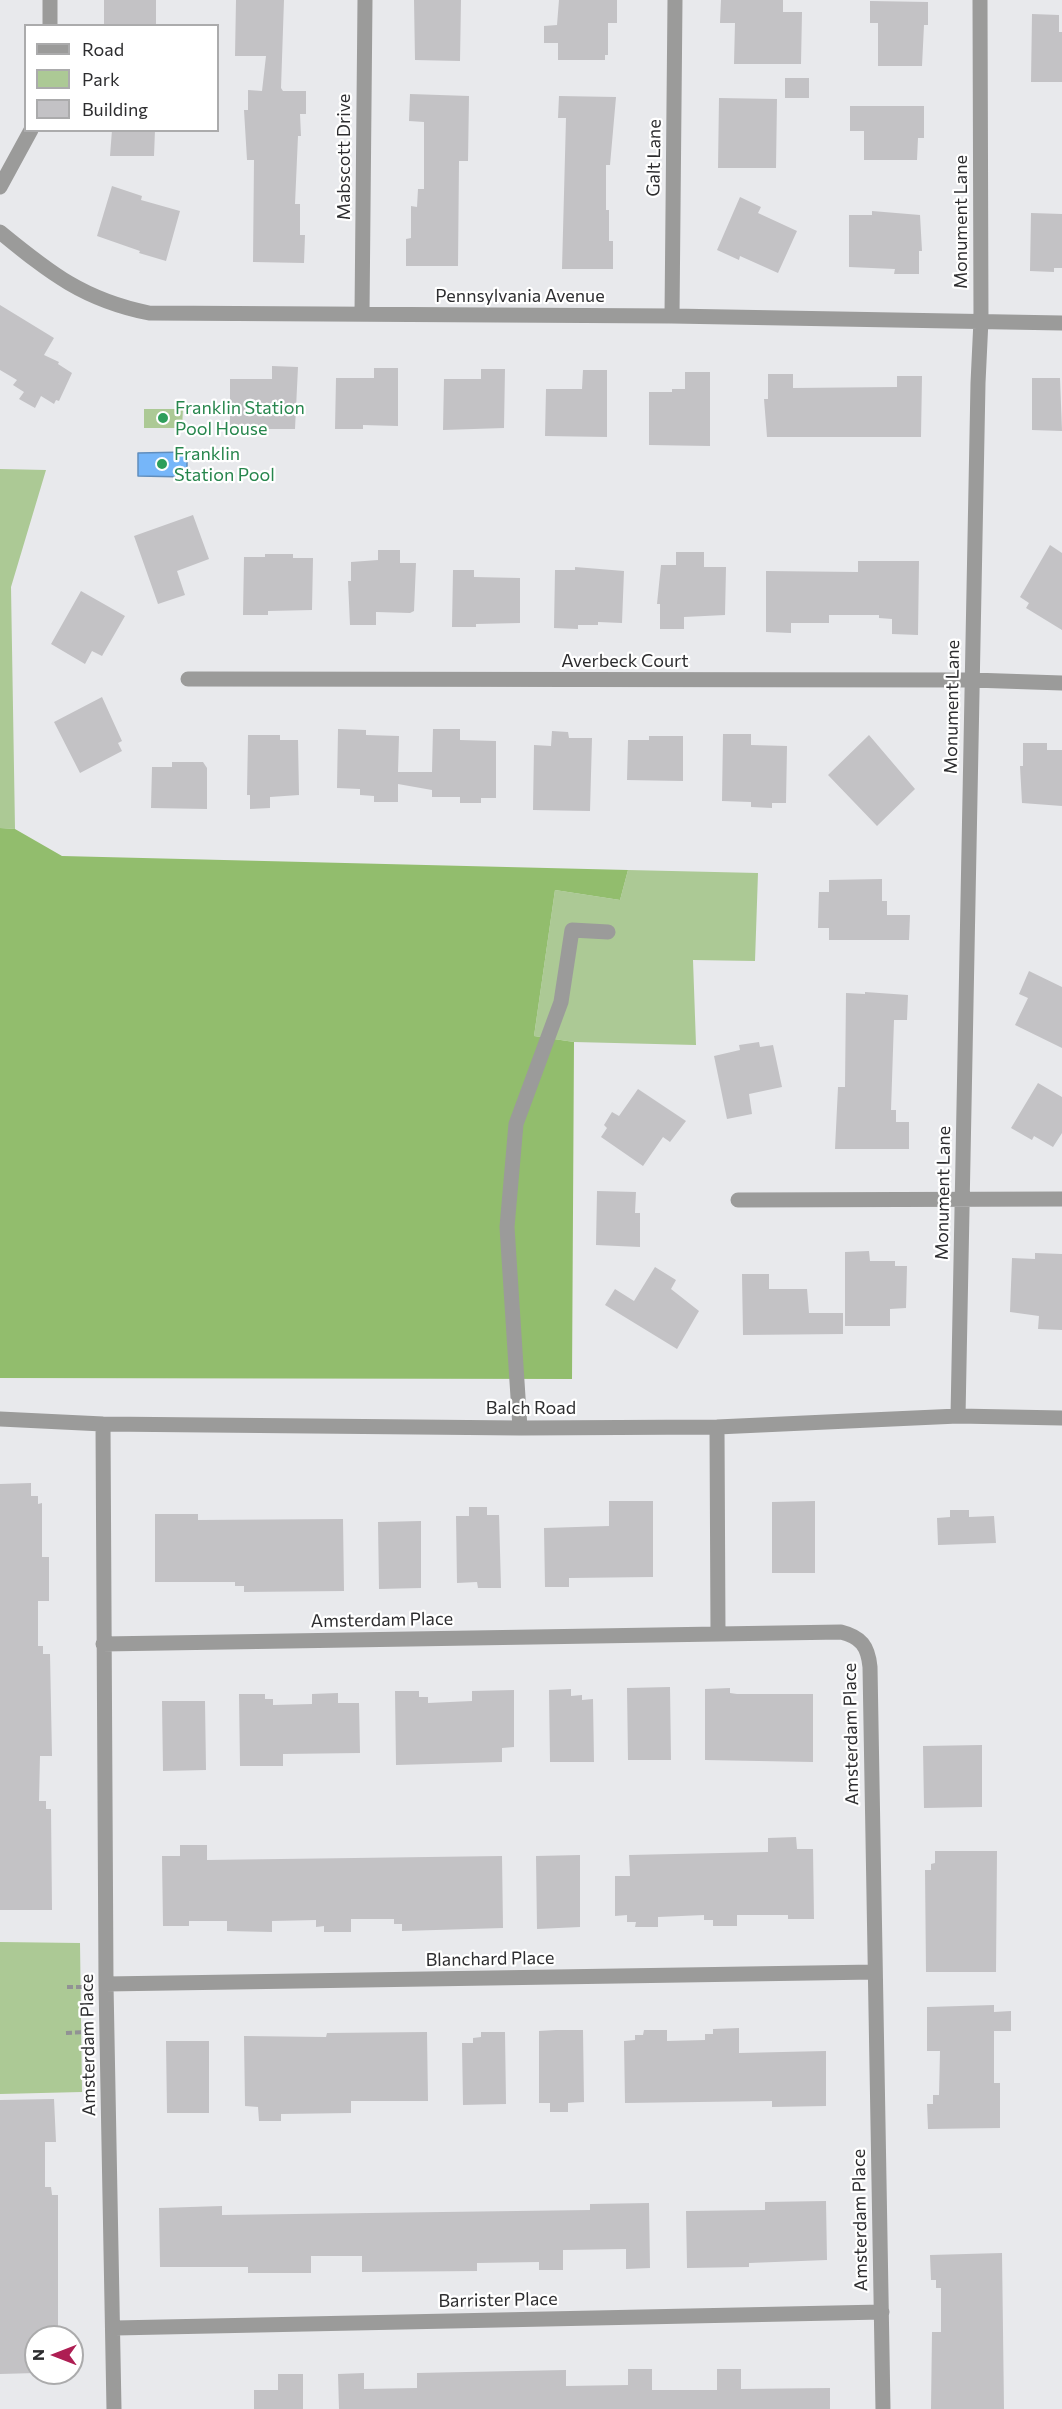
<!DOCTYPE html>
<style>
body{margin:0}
#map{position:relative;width:1062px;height:2409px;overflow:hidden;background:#e8e9ec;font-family:Commissioner,sans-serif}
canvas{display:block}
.legend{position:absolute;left:24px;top:24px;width:195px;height:108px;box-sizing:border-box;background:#fff;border:2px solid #ababac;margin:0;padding:8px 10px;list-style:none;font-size:18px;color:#2d2d2f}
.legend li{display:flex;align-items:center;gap:12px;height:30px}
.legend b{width:30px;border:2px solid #ababac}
.north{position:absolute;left:24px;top:2325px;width:60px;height:60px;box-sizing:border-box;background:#fff;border:2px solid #ababac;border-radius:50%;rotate:270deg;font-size:16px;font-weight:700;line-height:24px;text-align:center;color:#2d2d2f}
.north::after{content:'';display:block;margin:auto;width:21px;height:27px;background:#ae1e53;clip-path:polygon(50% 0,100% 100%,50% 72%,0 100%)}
</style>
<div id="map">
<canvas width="1062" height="2409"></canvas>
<ul class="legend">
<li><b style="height:8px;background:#9b9b9a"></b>Road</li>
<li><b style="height:16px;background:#acc995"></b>Park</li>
<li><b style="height:16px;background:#c3c2c5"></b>Building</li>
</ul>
<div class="north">N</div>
</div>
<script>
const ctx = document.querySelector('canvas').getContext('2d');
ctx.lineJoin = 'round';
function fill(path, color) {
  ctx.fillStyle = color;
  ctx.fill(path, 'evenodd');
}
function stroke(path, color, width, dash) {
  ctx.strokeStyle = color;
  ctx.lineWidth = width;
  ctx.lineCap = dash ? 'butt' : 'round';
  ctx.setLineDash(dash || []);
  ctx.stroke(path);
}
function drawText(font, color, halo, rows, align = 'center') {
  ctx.font = font + ' Commissioner,sans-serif';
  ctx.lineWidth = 4.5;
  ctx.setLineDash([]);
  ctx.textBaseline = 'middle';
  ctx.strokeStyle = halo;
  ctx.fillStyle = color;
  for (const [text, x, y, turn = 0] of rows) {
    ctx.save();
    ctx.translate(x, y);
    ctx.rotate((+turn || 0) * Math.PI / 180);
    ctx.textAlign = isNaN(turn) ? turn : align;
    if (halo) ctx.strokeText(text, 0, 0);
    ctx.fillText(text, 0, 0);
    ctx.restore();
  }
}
const green = new Path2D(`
 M144 409H183L182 428H144Z
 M0 469 46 470 11 587 15 829 0 828Z
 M628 870 758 873 755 961 693 960 696 1045 574 1042 534 1036 555 890 620 900Z
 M0 1942 80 1943 82 2092 0 2094Z`);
const forest = new Path2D(`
 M0 828 15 829 62 856 628 870 620 900 555 890 534 1036 574 1042 572 1379 0 1378Z`);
const water = new Path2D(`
 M187 452V477L138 476V453Z`);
const building = new Path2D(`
 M104 0H156V26H104Z
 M236 0H284L281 88 283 91H306V114H300L301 136H298L295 204H300V235H305L304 263 253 262 254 160H247L244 110H248V90L262 91 266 56H235Z
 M414 0H461L460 61 415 60Z
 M559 0H617V23H608V55H605V60H558V43H544V26L557 25Z
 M721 0H783V12H802L801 64H734L735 23H720Z
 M870 1 928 2V25H924L922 66H878V23H870Z
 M1032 14 1059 15V32H1062V82H1031Z
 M785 78H809V98H785Z
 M410 94 469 96 468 161H459L458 266H406V239L411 238V206L417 207 418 189H424V122L409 121Z
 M559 96 616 97 610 165H606V210H609V241H613V269H562L566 118H558Z
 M719 98 777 99 776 168H718Z
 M850 106H924V138H918L917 160H864V131H850Z
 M112 130H155L154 156H110Z
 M112 186 142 196 141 200 180 211 166 261 139 253 140 251 97 236Z
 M740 197 761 207 758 213 797 231 778 273 740 256 739 260 717 250Z
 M872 211 920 215 922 251H919V274H894L895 269 849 267V215H872Z
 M1031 213 1062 214V268H1054V272L1030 271Z
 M0 305 54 338 44 355 59 362 58 364 72 373 59 401 56 400 54 404 41 396 35 408 19 399 24 392 13 385 17 380 0 370Z
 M272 366 298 367 295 429H230V379H272Z
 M374 368H398V426L363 425V429H335L336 378H374Z
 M481 369H505L504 428 443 430 444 379H481Z
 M583 370H607V437L545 436 546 389H582Z
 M685 372H710V446L649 445V392H672V389H685Z
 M768 374H793V388L897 387V376H922L921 437H767L764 399H768Z
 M1032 378H1060L1062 431 1032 430Z
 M193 515 209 559 177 571 185 595 158 604 134 536Z
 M1050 545 1062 553V630L1026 608 1029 603 1020 597Z
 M378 550H400V563H416L414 611 410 613 376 612V625H350L348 581H351V562L378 560Z
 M676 552H704V567H726L725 615 684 617V629H660V604H657L661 565H676Z
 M265 554H293V558H313L312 610 268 611V615H243L244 557H265Z
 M858 561H919L918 635 892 634V619L879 618V615H829V623H791V633L766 632V571L858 572Z
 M575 567 624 571 622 623 598 622V625H578V629L554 628 555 570H575Z
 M453 570H474V577L520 578V623L476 624V627H452Z
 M81 591 125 616 102 656 92 651 85 664 51 644Z
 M102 697 122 741 118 743 122 751 80 773 54 722Z
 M338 729 366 730V735L399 736 398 772H432L433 729H460V740L496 741V798H481V803H460V797H432V790L398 784V802H374V796L360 795V789L337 788Z
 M552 731 568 732 569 738H592L590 811 533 810 534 745 551 746Z
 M723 734H751V745L787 746 786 803H772V808L751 807V802L722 801Z
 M248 735H280V740H298L299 795 270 797V808L250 809V795H247Z
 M869 735 915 789 877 826 828 775Z
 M649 736H683V781L627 780 628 740H649Z
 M1023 743H1047V750H1062V806L1022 803 1020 766H1023Z
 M172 762H203L207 768V809L151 808 152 767H172Z
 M882 879V901H887V915H910L909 940H829V928H818L819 892H829V880Z
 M1029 971 1062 987V1048L1015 1025 1028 998 1019 994Z
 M865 992 908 995 907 1020H894L891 1110H896V1122H909V1149H835L838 1087H845L846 993 865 994Z
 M759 1042 760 1047 773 1045 782 1087 749 1094 752 1114 727 1119 714 1056 740 1050 739 1045Z
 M1038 1083 1062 1097V1133L1053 1147 1034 1136 1032 1140 1011 1128Z
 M638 1089 686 1121 670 1142 663 1137 643 1166 601 1137 607 1128 604 1125 612 1112 619 1116Z
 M597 1191 636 1192 635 1213H640V1247L596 1245Z
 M869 1251 870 1261H895V1266H907L906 1308 890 1309V1326H845V1252Z
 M1035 1253 1062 1254V1330L1038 1329 1039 1316 1010 1312 1012 1258 1035 1259Z
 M655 1267 676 1280 671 1289 699 1311 677 1349 605 1305 615 1289 634 1301Z
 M742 1274H769V1289H807L809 1313H843V1334L743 1335Z
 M31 1483V1496H38V1504L42 1503V1557H49V1601H38V1646H43V1654H50L52 1756H40L39 1801H46V1809H51L52 1910H0V1484Z
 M609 1501H653V1577L569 1578V1587H545L544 1528 609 1526Z
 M815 1501V1573H772V1502Z
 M469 1507H487V1515H499L501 1588H478L477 1582 457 1583 456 1516H469Z
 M950 1510H969V1517L994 1516 996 1543 938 1545 937 1518 950 1517Z
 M155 1514H198V1520L343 1519 344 1591 244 1592V1586H235V1582H155Z
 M421 1521V1588L379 1589 378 1522Z
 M670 1687 671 1760H628L627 1688Z
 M730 1688V1693L737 1694H813V1762L705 1760V1689Z
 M571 1689V1696L582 1695V1700L593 1699 594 1762H550L549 1690Z
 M514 1690V1747L502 1748V1762L396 1765 395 1691H419V1697H428V1703L472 1701V1691Z
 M338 1693V1703H359L360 1753 283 1754V1766H240L239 1694H265V1699H273V1705L312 1704V1694Z
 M162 1701H205L206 1770 163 1771Z
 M982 1745V1807L924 1808 923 1746Z
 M796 1837 797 1849H813L814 1919H788V1915H737V1926H713V1920H704V1915L658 1917V1927H635L636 1922H627V1915L615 1916V1876H630L629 1855 768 1852V1838Z
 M180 1845H207V1860L502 1856 503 1928 402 1931V1924H394V1919H351V1932H324V1926L316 1927V1920L272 1921V1932L227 1931V1921H189V1926H163L162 1856H180Z
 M935 1851H997L996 1972H926L925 1870H931V1864L935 1863Z
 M580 1855V1927L537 1929 536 1856Z
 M994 2005V2012L1011 2011V2031H994V2083H1000V2128L928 2129 927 2104H933V2095H939L940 2051H927V2007Z
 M739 2028V2053L826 2051V2106L772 2107V2101L625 2103 624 2041 635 2040V2035H643L644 2030H667V2041L705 2040V2034H713V2029Z
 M556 2030H583L584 2102 568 2103V2112H550V2103H539V2031Z
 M427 2032 428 2101H351V2113L281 2114V2121H259L258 2107 245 2106 244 2036 326 2037 327 2033Z
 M481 2032H505L506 2104 463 2105 462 2043H473V2038L481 2037Z
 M166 2041H209V2113H167Z
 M54 2099 56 2142H45V2187H51L52 2195H58V2337H36V2373L0 2374V2100Z
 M826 2201 827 2260 749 2263V2267L687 2268 686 2211 765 2210V2202Z
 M649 2203 650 2268 626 2269V2249L563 2250V2270H539V2262L477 2263V2271L362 2272V2256H311V2273H248V2267H160L159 2208 222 2206V2215L590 2210V2204Z
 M1002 2253 1004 2409H931L932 2332H941V2288H936V2280H931L930 2255Z
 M628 2369H652V2390H717V2369H741V2389L830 2388V2409H339L338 2374 364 2373V2389L417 2388V2373L566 2370V2386L628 2385Z
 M278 2374H303V2409H254V2390H278Z`);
const path = new Path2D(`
 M67 1987H88
 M66 2033 88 2032`);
const minor = new Path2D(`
 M50 26V0
 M0 187 31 130
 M0 232C50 273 84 300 149 313L672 316 1062 323
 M362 314 365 0
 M672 316 675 0
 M188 679 972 680 1062 683
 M738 1200 1062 1199
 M958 1416 978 383 981 320 980 0
 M0 1419 103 1424 520 1428 717 1427 958 1416 1062 1418
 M103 1424 106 1984 114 2409
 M717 1427 718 1634
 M520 1428 507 1227 516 1124 561 1002 572 930 608 932
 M103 1644 841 1632C861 1637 868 1646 870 1667L883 2409
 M106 1984 875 1972
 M115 2328 882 2312`);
const markers = [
 [163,418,6,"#2e9e5b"],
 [162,464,6,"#2e9e5b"]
];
const streetNames = [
 ["Mabscott Drive",344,157,-90],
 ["Galt Lane",654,158,-89],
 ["Monument Lane",961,222,-90],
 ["Pennsylvania Avenue",520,296],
 ["Averbeck Court",625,661],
 ["Monument Lane",952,707,-89],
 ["Monument Lane",943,1193,-89],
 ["Balch Road",531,1408],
 ["Amsterdam Place",382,1620,-1],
 ["Amsterdam Place",851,1734,-91],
 ["Blanchard Place",490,1959,-1],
 ["Amsterdam Place",88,2045,-91],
 ["Amsterdam Place",860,2220,-91],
 ["Barrister Place",498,2300,-1]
];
const leisureNames = [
 ["Franklin Station",175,408],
 ["Pool House",175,429],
 ["Franklin",174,454],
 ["Station Pool",174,475]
];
fill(green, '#acc995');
fill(forest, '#92bd6d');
fill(water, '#76b6f9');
stroke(water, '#608dbc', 1.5);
fill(building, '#c3c2c5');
stroke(path, '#919294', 4, [6, 3]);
stroke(minor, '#9b9b9a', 15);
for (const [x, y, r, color] of markers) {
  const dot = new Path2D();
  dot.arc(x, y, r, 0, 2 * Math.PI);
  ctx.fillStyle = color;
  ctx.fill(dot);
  stroke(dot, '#fff', 2);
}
drawText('18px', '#2d2d2f', '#fff', streetNames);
drawText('18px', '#27864d', '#fff', leisureNames, 'left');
</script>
